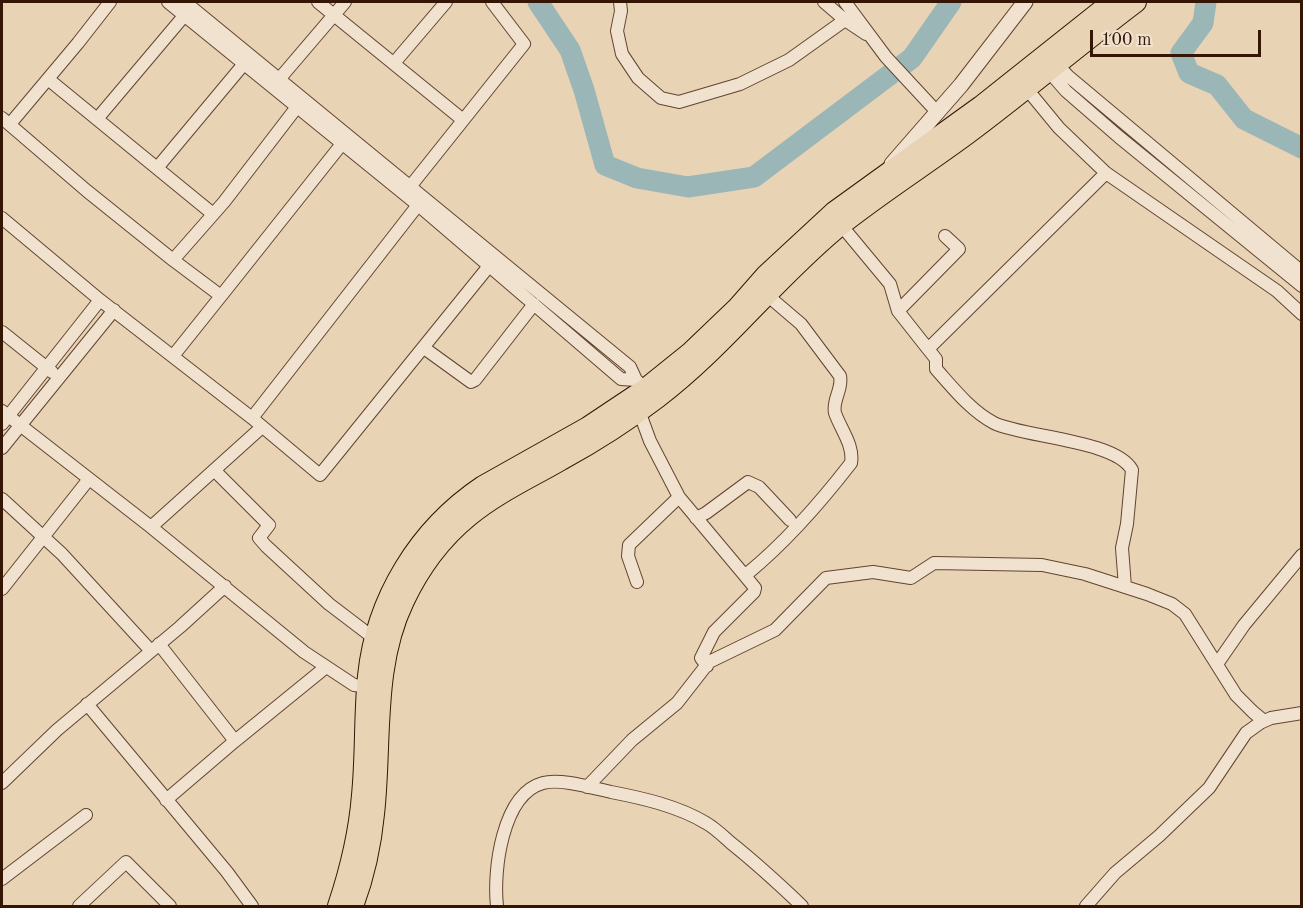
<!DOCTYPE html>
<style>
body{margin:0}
#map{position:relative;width:1303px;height:908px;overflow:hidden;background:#e8d3b5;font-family:"Old Standard TT",serif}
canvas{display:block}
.frame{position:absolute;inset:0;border:3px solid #351504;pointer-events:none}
.scale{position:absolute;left:1090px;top:30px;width:171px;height:27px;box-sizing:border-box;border:3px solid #351504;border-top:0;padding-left:8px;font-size:18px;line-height:21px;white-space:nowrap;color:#351504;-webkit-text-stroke:4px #f0e2cf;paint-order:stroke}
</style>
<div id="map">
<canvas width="1303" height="908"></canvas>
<div class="frame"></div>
<div class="scale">100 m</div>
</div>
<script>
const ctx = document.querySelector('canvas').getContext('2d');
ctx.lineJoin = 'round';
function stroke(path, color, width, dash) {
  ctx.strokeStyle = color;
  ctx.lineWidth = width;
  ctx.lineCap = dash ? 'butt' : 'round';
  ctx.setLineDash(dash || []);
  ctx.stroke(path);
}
const river = new Path2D(`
 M538 2 570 50 584 90 605 165 637 178 688 187 754 177 912 58 951 2
 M1206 2 1203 23 1181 53 1189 73 1217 85 1244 119 1302 148`);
const minor = new Path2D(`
 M168 2 418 205 621 379 636 380
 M185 2 630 367 636 380 649 392
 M318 2 463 120
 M620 2 621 11 617 31 622 54 638 78 661 98 679 102 740 84 789 60 845 20
 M824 2 845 20 866 34
 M845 2 886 57 937 112
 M1054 61 1068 76 1302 272
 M394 63 446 2
 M1045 67 1066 91 1119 137 1302 286
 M48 79 213 214
 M275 84 345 2
 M1026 88 1059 128 1106 173 1277 291 1302 314
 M2 118 87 191 173 260 224 202 300 103
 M97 119 189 10
 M10 124 78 43 110 2
 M157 168 248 59
 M1106 173 928 349 936 359V369C953 388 971 411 994 423 1022 437 1116 440 1132 470L1127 524 1122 548 1125 587
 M405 193 524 44 492 2
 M2 218 100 300 252 418 418 205
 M841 225 890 284 898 311 928 349
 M173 260 221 296 345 140
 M898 311 959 249 945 236
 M2 332 52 372
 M424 348 471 382 475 380 534 304
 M173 356 221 296
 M2 411 151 527 304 652 354 685 371 687
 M639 411 650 441 679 497 746 577
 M252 418 320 475 489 266
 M2 424 100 300
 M2 448 114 310
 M214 470 269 525 259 538 266 546 329 604 375 639
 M2 499 62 554 151 651
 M696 518 706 513 748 482 759 487 790 520
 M151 527 262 427
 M637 582 628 556 629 545 679 497
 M2 589 89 479
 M159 644 235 741 326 667
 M1217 664 1244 625 1302 555
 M707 666 701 658 714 632 754 592 755 588 746 577 748 573C787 541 820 503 851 463 854 445 841 430 835 413 832 400 843 389 840 376L801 324 767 295
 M87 704 227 872 252 906
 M2 783 57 730 180 627 225 586
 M587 787 632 740 677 703 709 662 775 630 826 578 873 572 911 578 934 563 1042 565 1085 574 1147 594 1172 604 1185 614 1236 695 1253 712 1264 721
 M166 800 235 741
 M2 879 86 815
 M79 906 126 862 170 906
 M497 906C493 871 502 794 543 783 560 778 593 788 611 792 642 798 678 806 706 823 715 828 723 836 731 843 756 863 779 884 802 906
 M1086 906 1115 873 1159 836 1209 788 1246 733 1260 723 1271 718 1302 713`);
const tertiary = new Path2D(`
 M892 164 961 85 1025 2`);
const trunk = new Path2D(`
 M338 906C350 870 359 833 362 795 366 755 364 715 368 676 376 598 419 529 483 486L588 427 645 389 691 352 737 308 766 275 834 212 981 106 1112 2
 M353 906C364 877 371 845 374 814 382 743 372 667 404 601 419 569 442 538 469 516 497 493 530 478 561 460 594 442 627 421 657 398 723 348 773 281 837 228 878 195 924 166 966 135 1024 92 1079 45 1136 2`);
stroke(river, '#9ab6b7', 21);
stroke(minor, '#624430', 14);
stroke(tertiary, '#624430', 17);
stroke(trunk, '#351504', 22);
stroke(minor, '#f0e2cf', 12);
stroke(tertiary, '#f0e2cf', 15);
stroke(trunk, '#e8d3b5', 20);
</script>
